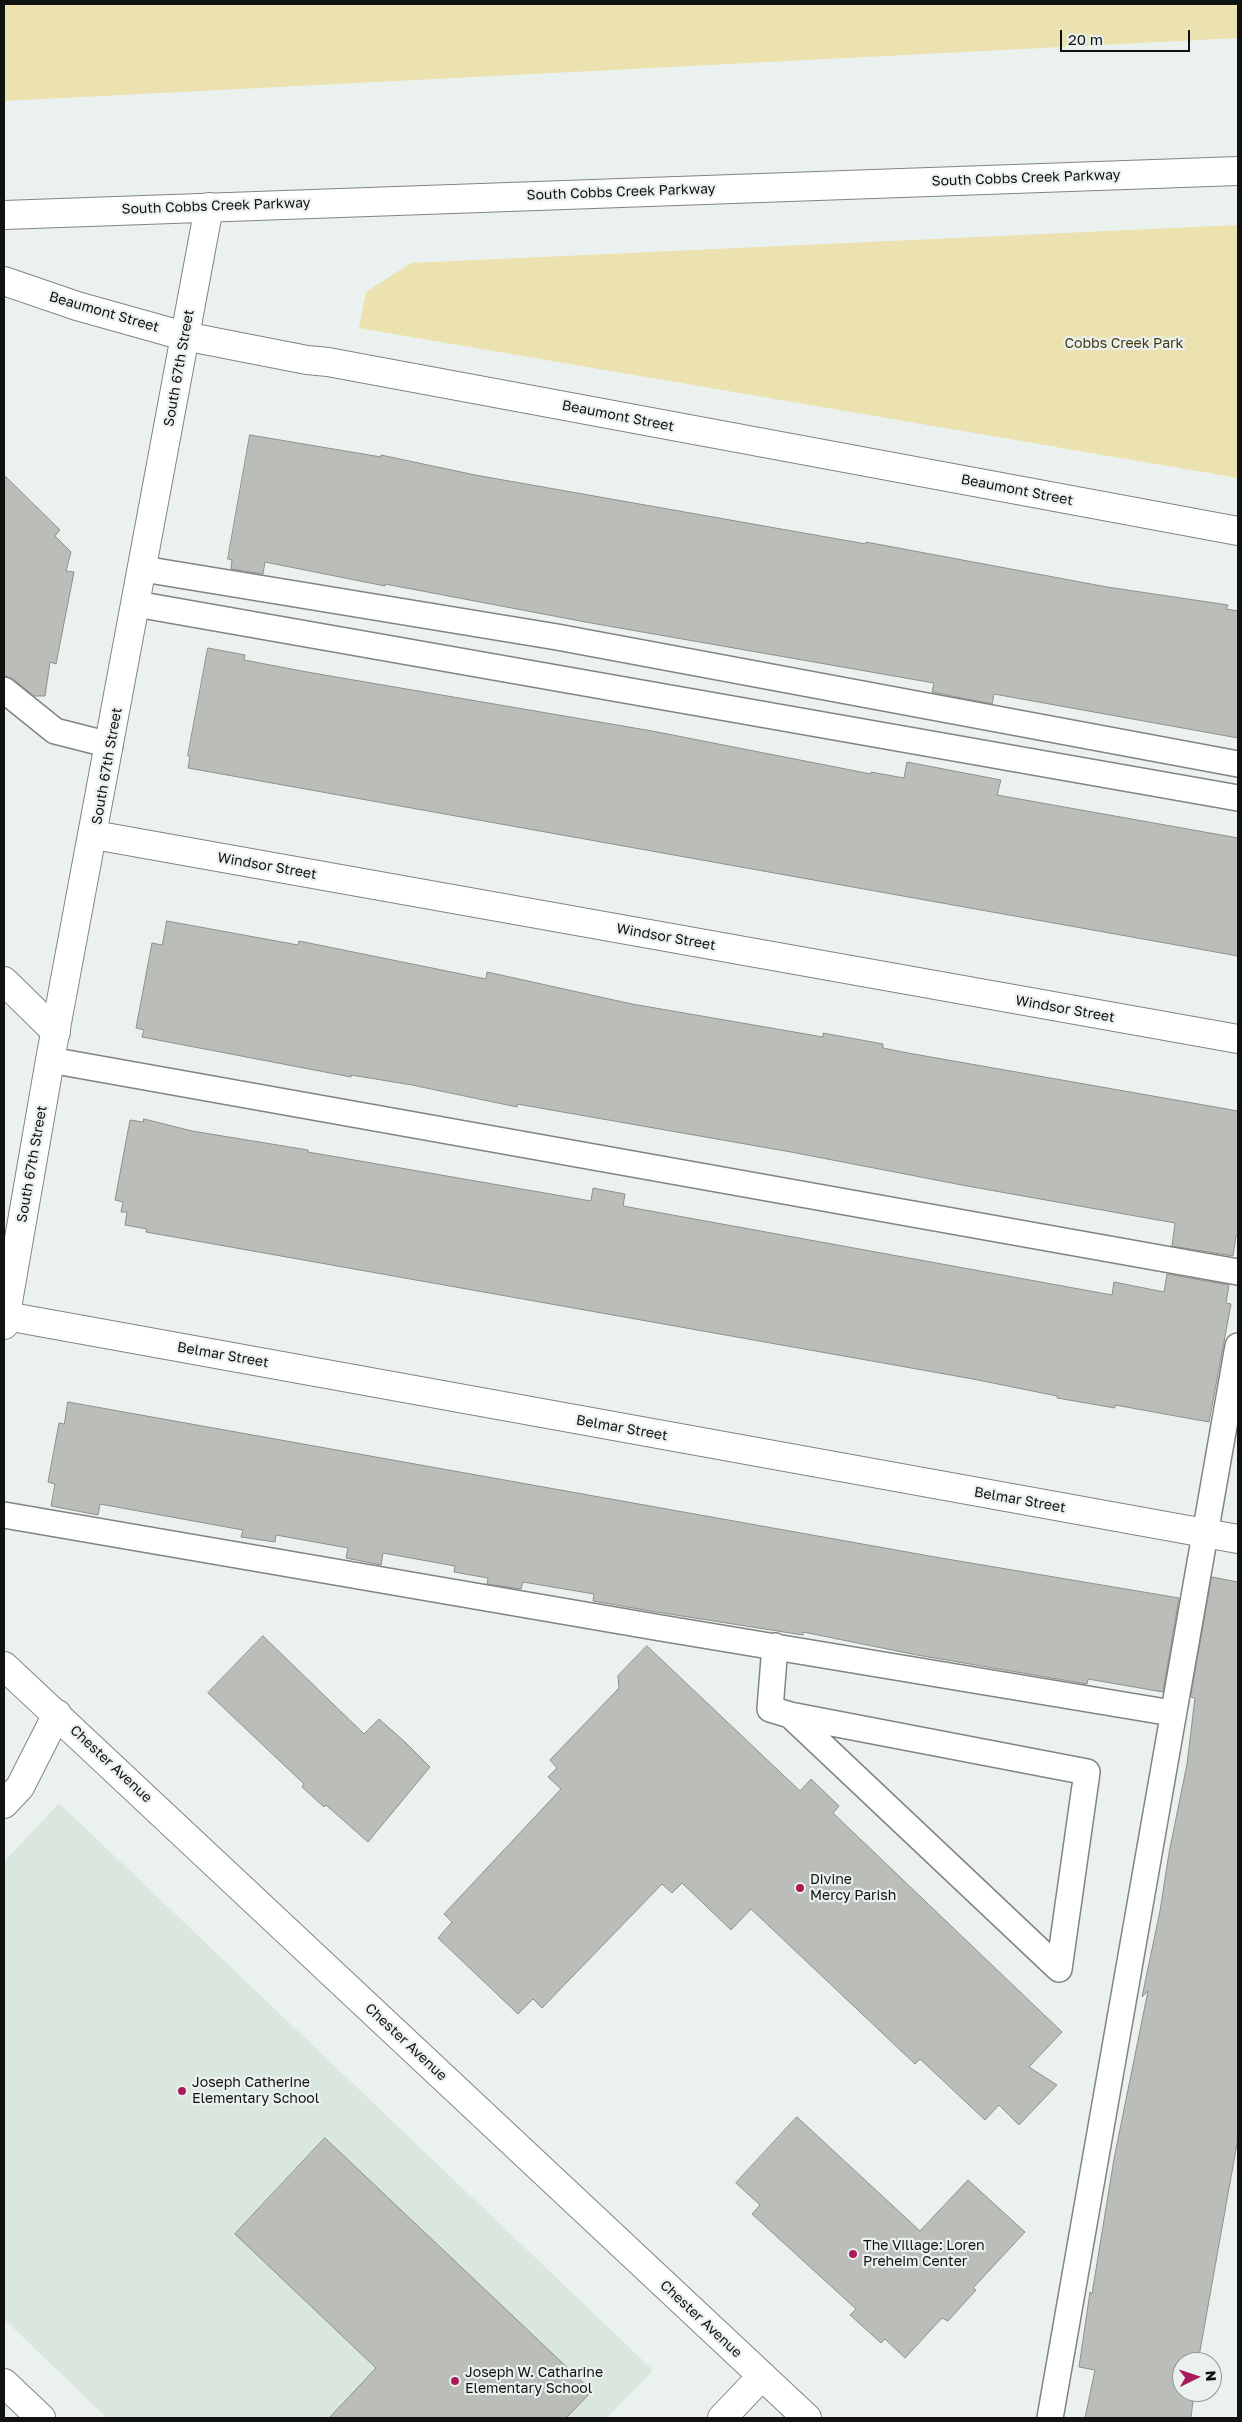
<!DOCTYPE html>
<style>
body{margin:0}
#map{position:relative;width:1242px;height:2422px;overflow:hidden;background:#ebf1ee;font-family:"Golos Text",sans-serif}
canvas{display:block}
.frame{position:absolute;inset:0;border:5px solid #101211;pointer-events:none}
.north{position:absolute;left:1172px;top:2352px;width:50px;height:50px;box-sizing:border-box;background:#ebf1ee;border:1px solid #939896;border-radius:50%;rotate:86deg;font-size:14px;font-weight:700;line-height:20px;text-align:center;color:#101211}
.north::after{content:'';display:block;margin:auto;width:18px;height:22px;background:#aa1c59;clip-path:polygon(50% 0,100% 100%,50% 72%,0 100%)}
.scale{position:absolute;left:1060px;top:30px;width:130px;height:22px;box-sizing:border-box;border:2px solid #101211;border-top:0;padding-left:6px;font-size:15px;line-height:18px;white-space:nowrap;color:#101211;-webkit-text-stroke:4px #ebf1ee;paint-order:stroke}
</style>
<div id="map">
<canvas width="1242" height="2422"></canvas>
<div class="frame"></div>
<div class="north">N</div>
<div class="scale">20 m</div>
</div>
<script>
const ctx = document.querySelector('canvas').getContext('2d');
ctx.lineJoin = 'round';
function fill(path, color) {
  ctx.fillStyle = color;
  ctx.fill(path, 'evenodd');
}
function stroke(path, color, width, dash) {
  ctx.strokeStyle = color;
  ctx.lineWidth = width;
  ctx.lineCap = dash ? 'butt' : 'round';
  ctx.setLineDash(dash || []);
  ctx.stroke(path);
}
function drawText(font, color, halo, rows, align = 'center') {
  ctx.font = font + ' "Golos Text",sans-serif';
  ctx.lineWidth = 4.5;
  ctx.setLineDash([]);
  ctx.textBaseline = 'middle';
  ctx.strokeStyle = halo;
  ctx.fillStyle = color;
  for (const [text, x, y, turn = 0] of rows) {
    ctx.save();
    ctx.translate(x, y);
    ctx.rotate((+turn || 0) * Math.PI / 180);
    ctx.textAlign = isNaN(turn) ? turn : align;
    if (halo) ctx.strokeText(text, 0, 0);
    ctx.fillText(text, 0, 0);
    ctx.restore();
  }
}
const built = new Path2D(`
 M59 1803 653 2370 607 2418H107L4 2319V1862Z`);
const green = new Path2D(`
 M4 4H1238V38L4 101Z
 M1238 225V478L359 328 366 292 411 263Z`);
const building = new Path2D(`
 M250 435 381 457V455L475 475 866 544V542L1107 587 1228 605 1226 609 1238 611V738L994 694 992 704 932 692 934 683 591 623 385 584V586L265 562 263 574 231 569 232 560 228 559Z
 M4 475 60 530 55 536 71 552 66 571 74 572 56 664 50 662 45 696H34L13 679 4 676Z
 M208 648 245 655 244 660 307 672 652 731 871 774V772L904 778 907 762 1001 780 997 795 1238 838V956L188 768 190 757 188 756Z
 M167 921 298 945 299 941 486 979 487 972 632 1004 823 1037V1033L883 1044V1048L908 1053 1238 1111V1237L1236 1236 1233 1256 1172 1246 1175 1223 967 1186 791 1152 517 1104V1107L412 1085 351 1075V1077L142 1037 144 1030 136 1028 152 943 162 945Z
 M144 1119 192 1131 308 1150V1152L591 1201 593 1188 625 1194 623 1206 1112 1295 1114 1282 1164 1292 1167 1274 1229 1285 1226 1303 1231 1304 1209 1422 1115 1405V1408L1057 1398V1396L973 1379 146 1232 147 1229 125 1225 127 1212H121L123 1202 115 1200 130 1120 143 1122Z
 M68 1402 935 1557 1179 1598 1163 1692 1088 1679 1087 1684 917 1655 803 1632V1635L650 1611 593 1601 594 1594 523 1582 521 1589 487 1584 488 1578 454 1572 455 1566 383 1553 381 1565 346 1558 348 1548 276 1535 275 1542 241 1537 243 1530 100 1504 98 1515 51 1506 55 1484 48 1482 59 1423 64 1424Z
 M1212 1577 1238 1582V2138L1198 2362H1182V2392H1194L1191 2418H1085L1095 2370 1079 2367 1090 2292 1092 2294 1114 2159 1148 1991 1142 1997 1160 1911 1169 1853 1187 1764 1195 1698 1191 1697Z
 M263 1636 364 1734 379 1719 405 1742 430 1767 368 1842 326 1805 324 1807 302 1787 304 1784 208 1693Z
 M647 1646 800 1791 811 1779 839 1806 833 1813 1062 2032 1029 2067 1057 2085 1019 2125 999 2105 985 2120 920 2059 915 2064 751 1909 731 1930 682 1883 672 1893 662 1884 542 2008 533 1999 518 2014 438 1938 452 1922 444 1914 561 1789 548 1777 557 1768 550 1760 619 1688 618 1676Z
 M797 2117 920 2231 968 2180 1025 2232 973 2288 976 2290 948 2321 942 2318 905 2358 885 2339 881 2343 850 2315 856 2309 752 2214 760 2205 736 2183Z
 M325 2138 592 2391 566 2418H329L376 2368 235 2234Z`);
const service = new Path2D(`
 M143 569 557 637 1238 764
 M136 604 1238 798
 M4 690 55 731 110 745
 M50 1060 1238 1272
 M4 1515 655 1627 1172 1713
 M775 1646 770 1709 790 1715 1087 1772 1059 1969 790 1715
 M1050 2418 1238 1346`);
const minor = new Path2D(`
 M4 281 77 306 184 336 307 360 328 362 1238 531
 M94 835 1238 1039
 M4 981 56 1032
 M6 1316 1238 1539
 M4 1804 20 1787 57 1714
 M4 2383 41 2418
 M722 2418 762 2376`);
const tertiary = new Path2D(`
 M4 1325 50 1060 209 207
 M4 1666 807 2418`);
const primary = new Path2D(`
 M4 215 1238 171`);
const markers = [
 [800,1888,5,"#aa1c59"],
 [182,2091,5,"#aa1c59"],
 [853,2254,5,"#aa1c59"],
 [455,2381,5,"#aa1c59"]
];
const streetNames = [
 ["South Cobbs Creek Parkway",1026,178,-2],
 ["South Cobbs Creek Parkway",621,192,-2],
 ["South Cobbs Creek Parkway",216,206,-2],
 ["Beaumont Street",104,312,16],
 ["South 67th Street",179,368,-80],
 ["Beaumont Street",618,416,11],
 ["Beaumont Street",1017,490,11],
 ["South 67th Street",107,766,-80],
 ["Windsor Street",267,866,10],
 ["Windsor Street",666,937,10],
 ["Windsor Street",1065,1009,10],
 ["South 67th Street",32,1164,-80],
 ["Belmar Street",223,1355,10],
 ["Belmar Street",622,1428,10],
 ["Belmar Street",1020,1500,10],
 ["Chester Avenue",111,1764,43],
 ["Chester Avenue",406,2042,43],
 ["Chester Avenue",701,2319,43]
];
const parkNames = [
 ["Cobbs Creek Park",1124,344]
];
const poiNames = [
 ["Divine",810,1880],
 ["Mercy Parish",810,1896],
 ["Joseph Catherine",192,2083],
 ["Elementary School",192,2099],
 ["The Village: Loren",863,2246],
 ["Preheim Center",863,2262],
 ["Joseph W. Catharine",465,2373],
 ["Elementary School",465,2389]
];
fill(built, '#d9e7df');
fill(green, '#ebe2b0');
fill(building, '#bbbdb8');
stroke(building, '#8e908b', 1);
stroke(service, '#808582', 28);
stroke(minor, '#808582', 30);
stroke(tertiary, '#808582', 30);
stroke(primary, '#808582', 30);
stroke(service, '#fff', 25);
stroke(minor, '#fff', 28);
stroke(tertiary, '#fff', 28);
stroke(primary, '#fff', 28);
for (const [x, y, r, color] of markers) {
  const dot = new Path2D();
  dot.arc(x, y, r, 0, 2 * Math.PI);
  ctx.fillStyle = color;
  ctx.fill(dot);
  stroke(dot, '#ebf1ee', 2);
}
drawText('14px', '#101211', '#ebf1ee', streetNames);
drawText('14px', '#413911', '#ebf1ee', parkNames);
drawText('14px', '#101211', '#ebf1ee', poiNames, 'left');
</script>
